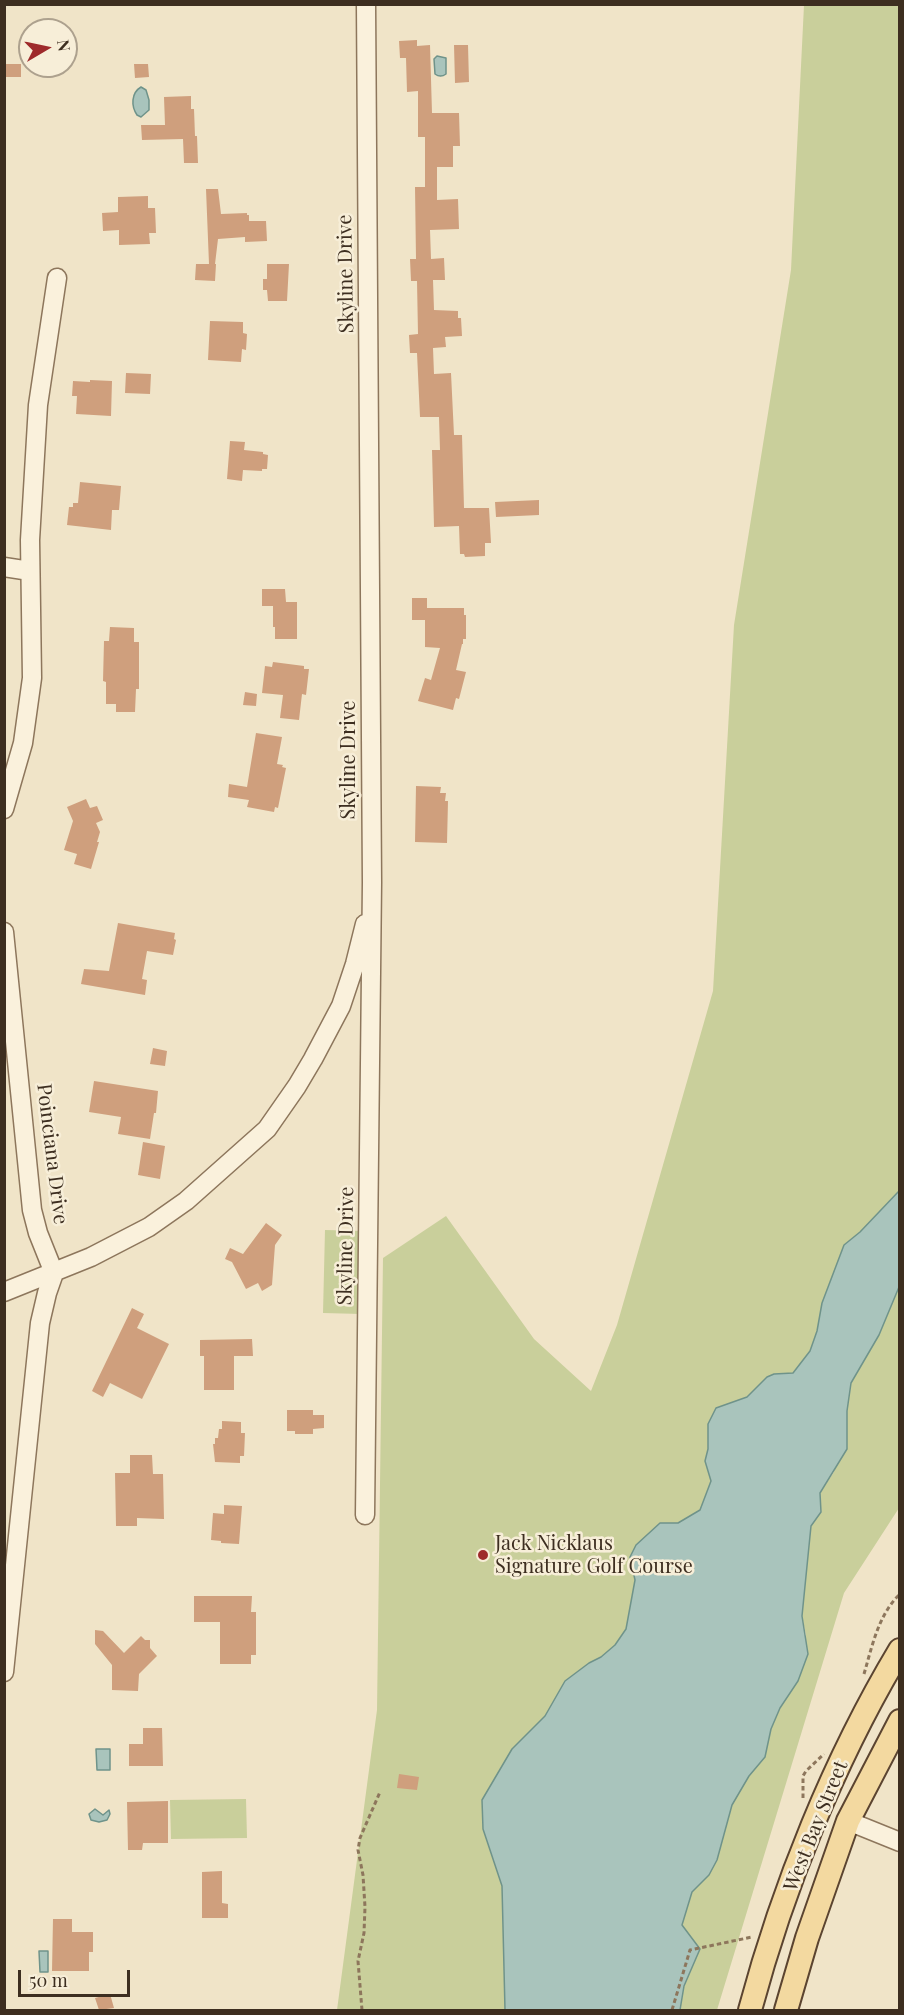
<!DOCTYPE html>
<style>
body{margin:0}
#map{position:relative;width:904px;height:2015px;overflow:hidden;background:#f0e4c8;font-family:"Playfair Display",serif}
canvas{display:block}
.frame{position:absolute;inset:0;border:6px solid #3d2e20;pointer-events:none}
.north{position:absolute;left:18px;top:18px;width:60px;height:60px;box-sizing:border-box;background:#f7eed8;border:2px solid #ada18e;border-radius:50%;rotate:81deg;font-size:16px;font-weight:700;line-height:24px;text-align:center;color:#3d2e20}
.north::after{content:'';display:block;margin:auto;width:21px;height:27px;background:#9e2a2b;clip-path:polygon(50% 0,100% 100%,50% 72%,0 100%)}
.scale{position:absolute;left:18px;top:1970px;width:112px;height:27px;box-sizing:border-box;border:3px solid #3d2e20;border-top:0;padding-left:8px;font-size:18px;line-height:21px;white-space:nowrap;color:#3d2e20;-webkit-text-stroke:4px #f7eed8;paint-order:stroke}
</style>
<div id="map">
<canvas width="904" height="2015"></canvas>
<div class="frame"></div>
<div class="north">N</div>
<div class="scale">50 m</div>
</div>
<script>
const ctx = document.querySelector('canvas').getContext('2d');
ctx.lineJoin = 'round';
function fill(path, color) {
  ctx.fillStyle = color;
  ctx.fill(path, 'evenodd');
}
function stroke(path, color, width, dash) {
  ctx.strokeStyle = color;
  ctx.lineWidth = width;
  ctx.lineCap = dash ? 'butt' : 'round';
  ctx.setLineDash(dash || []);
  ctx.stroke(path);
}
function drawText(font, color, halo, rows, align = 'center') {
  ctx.font = font + ' "Playfair Display",serif';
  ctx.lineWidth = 5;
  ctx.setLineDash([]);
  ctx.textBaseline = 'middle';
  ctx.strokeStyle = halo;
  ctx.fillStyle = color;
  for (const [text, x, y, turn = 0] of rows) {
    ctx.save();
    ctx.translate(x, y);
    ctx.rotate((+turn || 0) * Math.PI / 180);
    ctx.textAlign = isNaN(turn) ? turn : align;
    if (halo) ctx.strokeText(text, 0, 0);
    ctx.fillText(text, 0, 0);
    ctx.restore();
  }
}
const green = new Path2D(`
 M804 5H899V1191L860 1232 844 1245 822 1303 817 1331 810 1351 793 1373 774 1374 767 1377 747 1397 716 1408 708 1424V1449L705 1461 711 1481 700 1510 678 1523H660L630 1557 635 1580 626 1629 615 1645 601 1657 589 1663 765 1757 771 1729 780 1708 798 1681 806 1635 802 1616 811 1526 821 1512 820 1493 834 1472 851 1383 879 1335 899 1287V1508L844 1593 717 2010H337L377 1710 383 1258 446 1216 534 1339 591 1391 617 1325 713 991 734 625 791 270Z
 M325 1230 363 1231 361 1314 323 1313Z
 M246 1799 247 1838 171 1839 170 1800Z`);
const water = new Path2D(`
 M437 56 446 58V74C442 77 439 77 435 74L434 59Z
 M141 87 146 90 149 100V110L141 117 137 115C131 106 131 93 141 87Z
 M899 1191V1287L879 1335 851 1383 847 1411V1449L820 1493 821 1512 811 1526 802 1616 808 1654 798 1681 780 1708 771 1729 765 1757 749 1776 732 1805 717 1860 709 1875 692 1892 682 1925 700 1949 684 1986 680 2010H505L502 1886 483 1829 482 1800 512 1749 545 1716 565 1681 589 1663 601 1657 615 1645 626 1629 635 1580 630 1557 636 1545 660 1523H678L700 1510 711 1481 705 1461 708 1449V1424L716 1408 747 1397 767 1377 774 1374 793 1373 810 1351 817 1331 822 1303 844 1245 860 1232Z
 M96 1749H110V1770H97Z
 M95 1809 103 1815 109 1810 110 1814 107 1820 99 1822 91 1820 89 1814Z
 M39 1951H48V1972H40Z`);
const building = new Path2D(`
 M417 40V46L430 45 432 113H459L460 146H453V167H437V200L458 199 459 229 430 230 431 259 444 258 445 280H433L434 310 458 311V318H461L462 336 445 337 446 347 433 348 434 374 451 373 454 435H462L464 508H489L491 543H485V556L465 557 464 554H460L459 526 434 527 432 450H440L439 417H420L417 353H410L409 335 418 334 417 281H411L410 259H416L415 187H425V137H418V91L407 92 406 58H400L399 41Z
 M454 45H468L469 82 455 83Z
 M4 64H21V77H4Z
 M134 64H148L149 77 135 78Z
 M191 96V109H194L195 136H197L198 163H184L183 139 142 140 141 125H165L164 97Z
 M206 189H218L221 214 247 213V215H249V221H266L267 241 245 242V237L218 239 215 264H209Z
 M148 196V208H155L156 233H149L150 244 119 245V230L103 231 102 213 118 212V197Z
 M196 264H216L215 281 195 280Z
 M267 264H289L287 301H268L267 290H263V279H267Z
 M210 321 243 322V333L247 334 246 350 242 349 241 362 208 360Z
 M126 373 151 374 150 394 125 393Z
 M90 380 112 381 111 416 76 414 77 396H72L73 381 90 382Z
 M230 441 245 442 244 450 263 452V454L268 455 267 469H262V471L243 470 242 481 227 479Z
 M80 482 121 486 119 510H112L111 530 67 525 69 507H73V503H78Z
 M539 500V515L496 517 495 502Z
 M262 589H285L286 602H297V639H275V627H273V606H262Z
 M412 598H427V608H464V615H466V639H463V644H462L456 670 466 672 459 699 456 698 453 710 418 701 425 678 431 680 440 648 425 647V620H412Z
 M110 627 134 628V642H139V689H136L135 712H116V704H106V682L103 681 104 641H109Z
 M273 662 304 666V669H309L306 695 302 694 299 720 280 718 283 695 262 693 265 666 272 667Z
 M245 692 257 694 256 706 243 705Z
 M256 733 282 737 277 764 283 765 282 767 286 768 278 808 275 807 274 812 247 807 249 800 228 797 229 784 247 787Z
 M416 786 441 787 440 793H446L445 801H448L447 843 415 842Z
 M86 799 90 808 97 806 103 820 96 823 100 832 97 842H99L91 869 74 864 77 854 64 850 73 821 67 807Z
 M118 923 175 933 174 939 176 940 173 955 147 951 142 979 147 980 145 995 81 984 84 969 109 971Z
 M153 1048 167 1051 165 1066 150 1064Z
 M94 1081 158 1091 156 1113H154L150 1139 118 1134 121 1117 89 1112Z
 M143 1142 165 1146 160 1179 138 1175Z
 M266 1223 282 1235 275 1245 272 1285 262 1291 258 1283 246 1289 232 1262 225 1259 230 1248 243 1254Z
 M132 1308 144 1314 137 1328 169 1344 142 1399 110 1383 103 1397 92 1391Z
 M252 1339 253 1356H234V1390H204V1356H200V1340Z
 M287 1410H313V1415H324V1428L313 1429V1434H295V1431H287Z
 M222 1421 241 1422V1433H245L244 1456H240V1463L215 1462 213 1444H215V1438H218L219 1429H222Z
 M130 1455H152L153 1474H163L164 1519 137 1518V1526H116L115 1473H130Z
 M224 1505 242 1506 239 1544 221 1543V1541L211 1540 213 1513 224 1514Z
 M194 1596H252L251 1612H256V1655H251V1664H220V1622H194Z
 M95 1630 103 1631 124 1653 141 1636 145 1640H150V1648L157 1656 139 1674 138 1691 112 1690V1665L95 1644Z
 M143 1728H162L163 1766H129V1744H143Z
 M399 1774 419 1777 417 1790 397 1788Z
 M168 1801V1843H143L142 1850H128L127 1802Z
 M222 1871V1903L228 1904V1918H202V1872Z
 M53 1919H72V1932H93V1952H89V1971H52Z
 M110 1994 114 2008 99 2010 95 1998Z`);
const path = new Path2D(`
 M864 1674C872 1647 878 1615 900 1594
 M803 1798V1776L806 1771 824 1754
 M362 2010 358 1961 364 1933 365 1907 363 1875 358 1850 360 1838 380 1792
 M672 2010 690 1950 752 1937`);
const minor = new Path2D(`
 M4 567 30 571
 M4 809 23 743 32 678 30 540 38 405 57 278
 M4 932 32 1210 38 1233 54 1273
 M4 1292 91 1257 149 1227 186 1201 267 1129 297 1086 313 1059 341 1006 355 964 365 924
 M365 1515 372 882 366 4
 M4 1672 40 1323 47 1293 54 1273
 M848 1821 900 1842`);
const major = new Path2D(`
 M750 2010C783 1887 834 1760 900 1650
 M786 2010 807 1938 848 1821 900 1721`);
const markers = [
 [483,1555,6,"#9e2a2b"]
];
const streetNames = [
 ["Skyline Drive",346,274,-91],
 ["Skyline Drive",349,760,-90],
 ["Poinciana Drive",52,1154,83],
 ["Skyline Drive",346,1246,-89],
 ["West Bay Street",816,1826,-68]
];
const poiNames = [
 ["Jack Nicklaus",495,1544],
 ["Signature Golf Course",495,1567]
];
fill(green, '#c9cf9b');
fill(water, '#a9c4bc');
stroke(water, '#6f938a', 1.5);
fill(building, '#cf9f7d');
stroke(minor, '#8d765c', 21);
stroke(major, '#5b4430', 26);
stroke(path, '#8d765c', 3, [4.5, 3]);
stroke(minor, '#faf1dc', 18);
stroke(major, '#f3d9a0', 22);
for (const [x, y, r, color] of markers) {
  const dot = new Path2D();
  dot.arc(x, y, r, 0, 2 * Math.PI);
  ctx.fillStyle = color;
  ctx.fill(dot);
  stroke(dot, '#f7eed8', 2);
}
drawText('20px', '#3d2e20', '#f7eed8', streetNames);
drawText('20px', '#3d2e20', '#f7eed8', poiNames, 'left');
</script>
